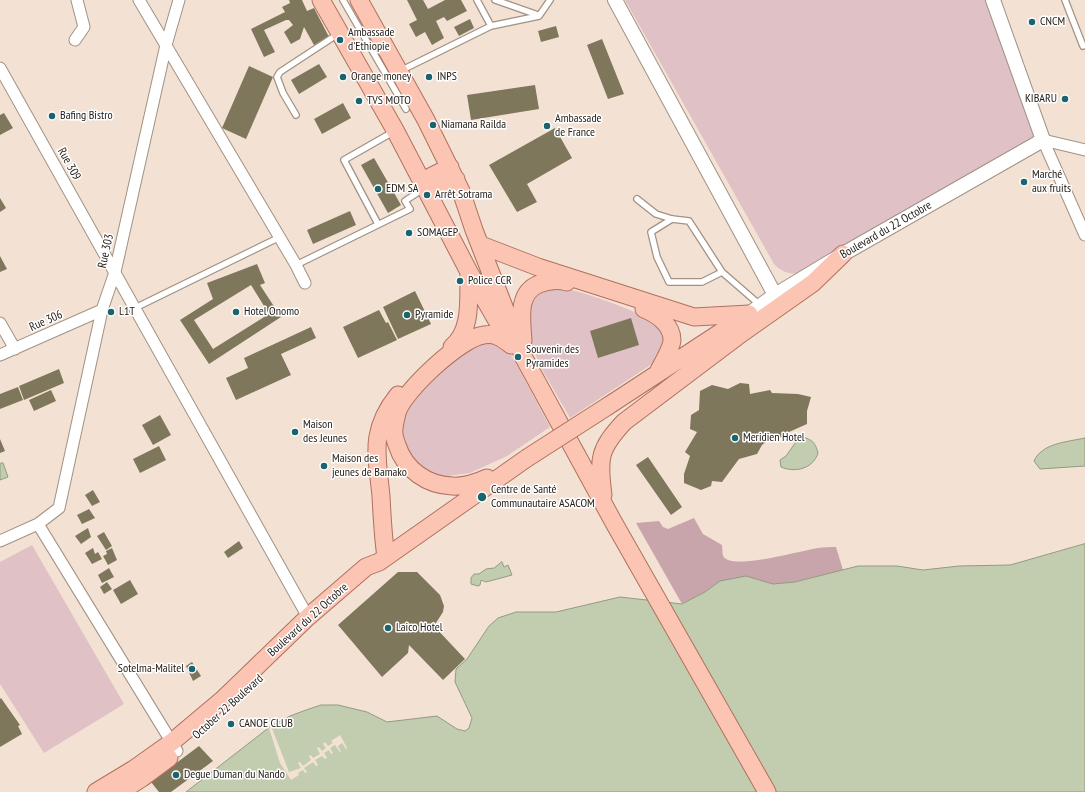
<!DOCTYPE html>
<meta charset="utf-8">
<style>
body{margin:0}
canvas{display:block;background:#f3e2d3}
</style>
<canvas width="1085" height="792"></canvas>
<script>
const ctx = document.querySelector('canvas').getContext('2d');
ctx.lineJoin = 'round';
function fill(path, color) {
  ctx.fillStyle = color;
  ctx.fill(path, 'evenodd');
}
function stroke(path, color, width, dash) {
  ctx.strokeStyle = color;
  ctx.lineWidth = width;
  ctx.lineCap = dash ? 'butt' : 'round';
  ctx.setLineDash(dash || []);
  ctx.stroke(path);
}
function drawText(font, color, halo, rows, align = 'center') {
  ctx.font = font + ' "PT Sans Narrow",sans-serif';
  ctx.lineWidth = 3;
  ctx.setLineDash([]);
  ctx.textBaseline = 'middle';
  ctx.strokeStyle = halo;
  ctx.fillStyle = color;
  for (const [text, x, y, turn = 0] of rows) {
    ctx.save();
    ctx.translate(x, y);
    ctx.rotate((+turn || 0) * Math.PI / 180);
    ctx.textAlign = isNaN(turn) ? turn : align;
    if (halo) ctx.strokeText(text, 0, 0);
    ctx.fillText(text, 0, 0);
    ctx.restore();
  }
}
const green = new Path2D(`
 M625 0H991L1042 136 796 274C786 273 781 271 774 264Z
 M560 286C584 294 649 311 663 332 668 340 663 349 661 358L570 418 540 366 529 337V300L535 289Z
 M492 343 503 347 511 354 550 427 507 456 470 473 448 476 431 473 411 458 400 435 403 411 436 372 470 346Z
 M32 545 124 704 44 753 0 684V562Z`);
const forest = new Path2D(`
 M694 518 703 534 722 545C723 550 721 556 726 559 741 568 799 551 818 548 824 547 830 547 836 547L843 570 795 582 773 584 760 581H720L705 592 682 604 636 523 659 521 663 527 668 529Z`);
const water = new Path2D(`
 M806 438C814 441 816 445 818 453 813 469 795 473 781 467L780 460 786 456 798 439Z
 M1085 438V466L1040 469 1034 461C1042 443 1067 442 1085 438Z
 M3 463 8 477 0 480V464Z
 M1085 544V792H186L271 726 290 716 306 710 321 705H338L367 712 387 722 437 716 457 729 465 731 469 728 472 718 455 682 456 669 467 659 489 626 498 618 516 612H556L620 597 682 604 705 592 720 581 746 576 773 584 795 582 858 566H897L923 570 959 566 1010 565Z
 M502 562 504 567 508 565 512 575 486 582 481 580 480 585 478 586 471 584V578L474 574H479L486 569 494 568Z`);
const pier = new Path2D(`
 M271 726 289 772 301 768 298 763 300 762 303 766 311 760 309 756 311 755 313 758 320 754 317 748 319 747 322 751 326 748 323 744 325 742 328 746 333 743 331 741 340 735 347 748 346 749 342 743 338 746 341 752H340L335 745 330 748 333 753 331 754 329 750 324 753 327 758 325 759 322 756 315 760 318 765 316 766 313 762 304 768 307 772 305 773 303 770 298 773 299 775 291 780 280 763 269 728Z`);
const building = new Path2D(`
 M289 0H302L307 11 314 8 329 37 314 45 304 27 300 39 291 44 284 32 293 25 289 20H286L264 30 275 52 264 57 251 29 285 12 282 7 290 3Z
 M407 0H423L428 9 445 0H461L467 11 447 21 444 17 436 21 444 38 432 45 425 32 416 37 409 24 417 20Z
 M470 19 474 28 459 36 454 27Z
 M556 26 559 37 541 42 538 31Z
 M602 39 624 94 608 99 587 45Z
 M319 64 327 77 299 94 291 80Z
 M249 66 273 77 246 139 222 128Z
 M535 85 539 109 471 120 467 95Z
 M343 103 351 118 322 134 314 119Z
 M4 113 13 128 0 135V115Z
 M555 128 572 158 527 184 537 202 517 212 489 165Z
 M374 158 401 205 388 213 361 165Z
 M0 198 6 208 0 212Z
 M350 211 356 225 313 244 307 230Z
 M0 256 7 269 0 272Z
 M257 264 265 283 260 285 281 317 209 364 180 320 213 299 207 283ZM251 285 269 314 213 349 194 320Z
 M415 291 431 324 398 339 383 307Z
 M379 310 386 323 388 322 397 340 358 358 343 327Z
 M631 318 639 345 598 358 590 331Z
 M311 327 316 338 281 354 291 375 236 400 226 378 248 368 244 358Z
 M59 369 64 383 24 400 19 386Z
 M740 383 749 384 750 394 770 390 772 393 798 394 811 397 807 411V424L789 432 788 436 768 440 762 445 757 454 739 459 722 482 712 481 711 486 701 490 684 483V474L690 456 685 452 697 432 690 429 691 415 699 410 700 391 712 385 728 389Z
 M18 387 23 400 0 409V394Z
 M51 390 56 401 34 411 29 400Z
 M160 415 171 435 153 445 142 425Z
 M0 439 5 451 0 453Z
 M159 446 166 460 140 473 133 459Z
 M648 457 682 507 671 515 636 465Z
 M93 490 100 502 92 506 85 495Z
 M89 509 95 518 82 524 77 515Z
 M88 528 91 537 81 544 75 536Z
 M104 532 112 546 106 550 97 536Z
 M239 541 243 548 228 558 224 552Z
 M93 548 95 554 98 552 102 559 92 564 85 553Z
 M112 548 117 560 108 565 103 556 107 554 106 551Z
 M109 568 114 577 102 583 98 575Z
 M398 572H417L440 595 444 606 443 612 434 626 465 659 443 680 409 645 408 653 382 677 338 625Z
 M130 580 138 594 121 604 113 590Z
 M107 582 112 589 104 594 100 587Z
 M192 662 201 676 193 681 186 666Z
 M1 698 20 725 18 726 22 734 0 747V699Z
 M199 746 213 761 171 792H159L151 782Z`);
const service = new Path2D(`
 M343 0 406 109
 M477 0 491 26
 M495 0 538 15
 M1065 0 1083 46
 M400 71 491 26 539 16 550 0
 M296 115 283 93 277 77 280 72 338 34
 M637 199 656 214 672 219 689 221 722 272 760 305
 M672 219 651 232 657 257 669 282H702L722 272
 M378 224 344 160 393 132
 M296 265 410 209 405 201 423 189
 M135 308 280 237`);
const minor = new Path2D(`
 M139 0 296 265 305 283
 M75 40 84 27 77 0
 M0 68 308 617
 M1043 140 1085 235
 M1043 140 1085 150
 M0 323 15 349
 M0 355 102 310
 M38 524 177 751
 M0 541 38 524 59 508 102 310 115 272 166 45 179 0`);
const tertiary = new Path2D(`
 M615 0 775 295
 M749 314 775 295 843 254 1043 140 993 0`);
const primary = new Path2D(`
 M321 0 395 130 469 272 508 340
 M359 0 426 120 461 191 474 230 524 358 614 523 767 792
 M422 181 450 167
 M429 193 456 179
 M481 245 538 267 694 317 749 314
 M644 309C657 314 672 325 672 340 672 348 661 366 657 374
 M523 341C522 321 516 293 539 284 549 280 557 279 567 282
 M452 347C473 329 468 298 469 272
 M608 406 747 315
 M487 478C476 483 465 487 452 486 427 485 405 470 397 445 396 442 394 437 394 434 393 428 396 418 397 413 403 391 462 337 484 335 495 333 502 338 511 345
 M603 495C598 458 599 449 624 422L742 333 813 283 843 254
 M386 557C383 537 382 516 381 496 377 455 369 431 398 395
 M96 792 134 769 172 742 222 700 308 617 366 567 379 562 527 458
 M120 792 142 778 169 758`);
const primaryBridge = new Path2D(`
 M527 458 608 406`);
const markers = [
 [1032,22,4,"#19646f"],
 [340,40,4,"#19646f"],
 [343,77,4,"#19646f"],
 [429,77,4,"#19646f"],
 [1065,99,4,"#19646f"],
 [359,101,4,"#19646f"],
 [52,116,4,"#19646f"],
 [433,125,4,"#19646f"],
 [547,126,4,"#19646f"],
 [1024,182,4,"#19646f"],
 [378,189,4,"#19646f"],
 [427,195,4,"#19646f"],
 [409,233,4,"#19646f"],
 [460,281,4,"#19646f"],
 [111,312,4,"#19646f"],
 [236,312,4,"#19646f"],
 [407,315,4,"#19646f"],
 [518,357,4,"#19646f"],
 [295,432,4,"#19646f"],
 [735,438,4,"#19646f"],
 [324,466,4,"#19646f"],
 [482,497,5,"#19646f"],
 [388,628,4,"#19646f"],
 [192,669,4,"#19646f"],
 [231,724,4,"#19646f"],
 [176,775,4,"#19646f"]
];
const poiNames = [
 ["CNCM",1040,22],
 ["Ambassade",348,33],
 ["d'Ethiopie",348,47],
 ["Orange money",351,77],
 ["INPS",437,77],
 ["KIBARU",1057,99,"right"],
 ["TVS MOTO",367,101],
 ["Bafing Bistro",60,116],
 ["Ambassade",555,119],
 ["de France",555,133],
 ["Niamana Railda",441,125],
 ["Marché",1032,175],
 ["aux fruits",1032,189],
 ["EDM SA",386,189],
 ["Arrêt Sotrama",435,195],
 ["SOMAGEP",417,233],
 ["Police CCR",468,281],
 ["L1T",119,312],
 ["Hotel Onomo",244,312],
 ["Pyramide",415,315],
 ["Souvenir des",526,350],
 ["Pyramides",526,364],
 ["Maison",303,425],
 ["des Jeunes",303,439],
 ["Meridien Hotel",743,438],
 ["Maison des",332,459],
 ["jeunes de Bamako",332,473],
 ["Centre de Santé",491,490],
 ["Communautaire ASACOM",491,504],
 ["Laico Hotel",396,628],
 ["Sotelma-Malitel",184,669,"right"],
 ["CANOE CLUB",239,724],
 ["Degue Duman du Nando",184,775]
];
const streetNames = [
 ["Rue 309",69,164,61],
 ["Boulevard du 22 Octobre",886,230,-30],
 ["Rue 303",106,251,-77],
 ["Rue 306",46,321,-24],
 ["Boulevard du 22 Octobre",308,620,-42],
 ["October 22 Boulevard",228,707,-42]
];
fill(green, '#e0c1c5');
fill(forest, '#c8a5aa');
fill(water, '#c2cdaf');
stroke(water, '#939983', 1);
fill(pier, '#f3e2d3');
fill(building, '#7f775c');
stroke(service, '#a19284', 8);
stroke(minor, '#a19284', 13);
stroke(tertiary, '#a19284', 16);
stroke(primary, '#b0715d', 19);
stroke(service, '#fff', 5.5);
stroke(minor, '#fff', 11);
stroke(tertiary, '#fff', 14);
stroke(primary, '#fcc4b3', 17);
stroke(primaryBridge, '#b0715d', 19, []);
stroke(primaryBridge, '#fcc4b3', 17);
for (const [x, y, r, color] of markers) {
  const dot = new Path2D();
  dot.arc(x, y, r, 0, 2 * Math.PI);
  ctx.fillStyle = color;
  ctx.fill(dot);
  stroke(dot, '#fff', 1.5);
}
drawText('12px', '#26201b', '#fff', poiNames, 'left');
drawText('12px', '#26201b', '#fff', streetNames);
</script>
